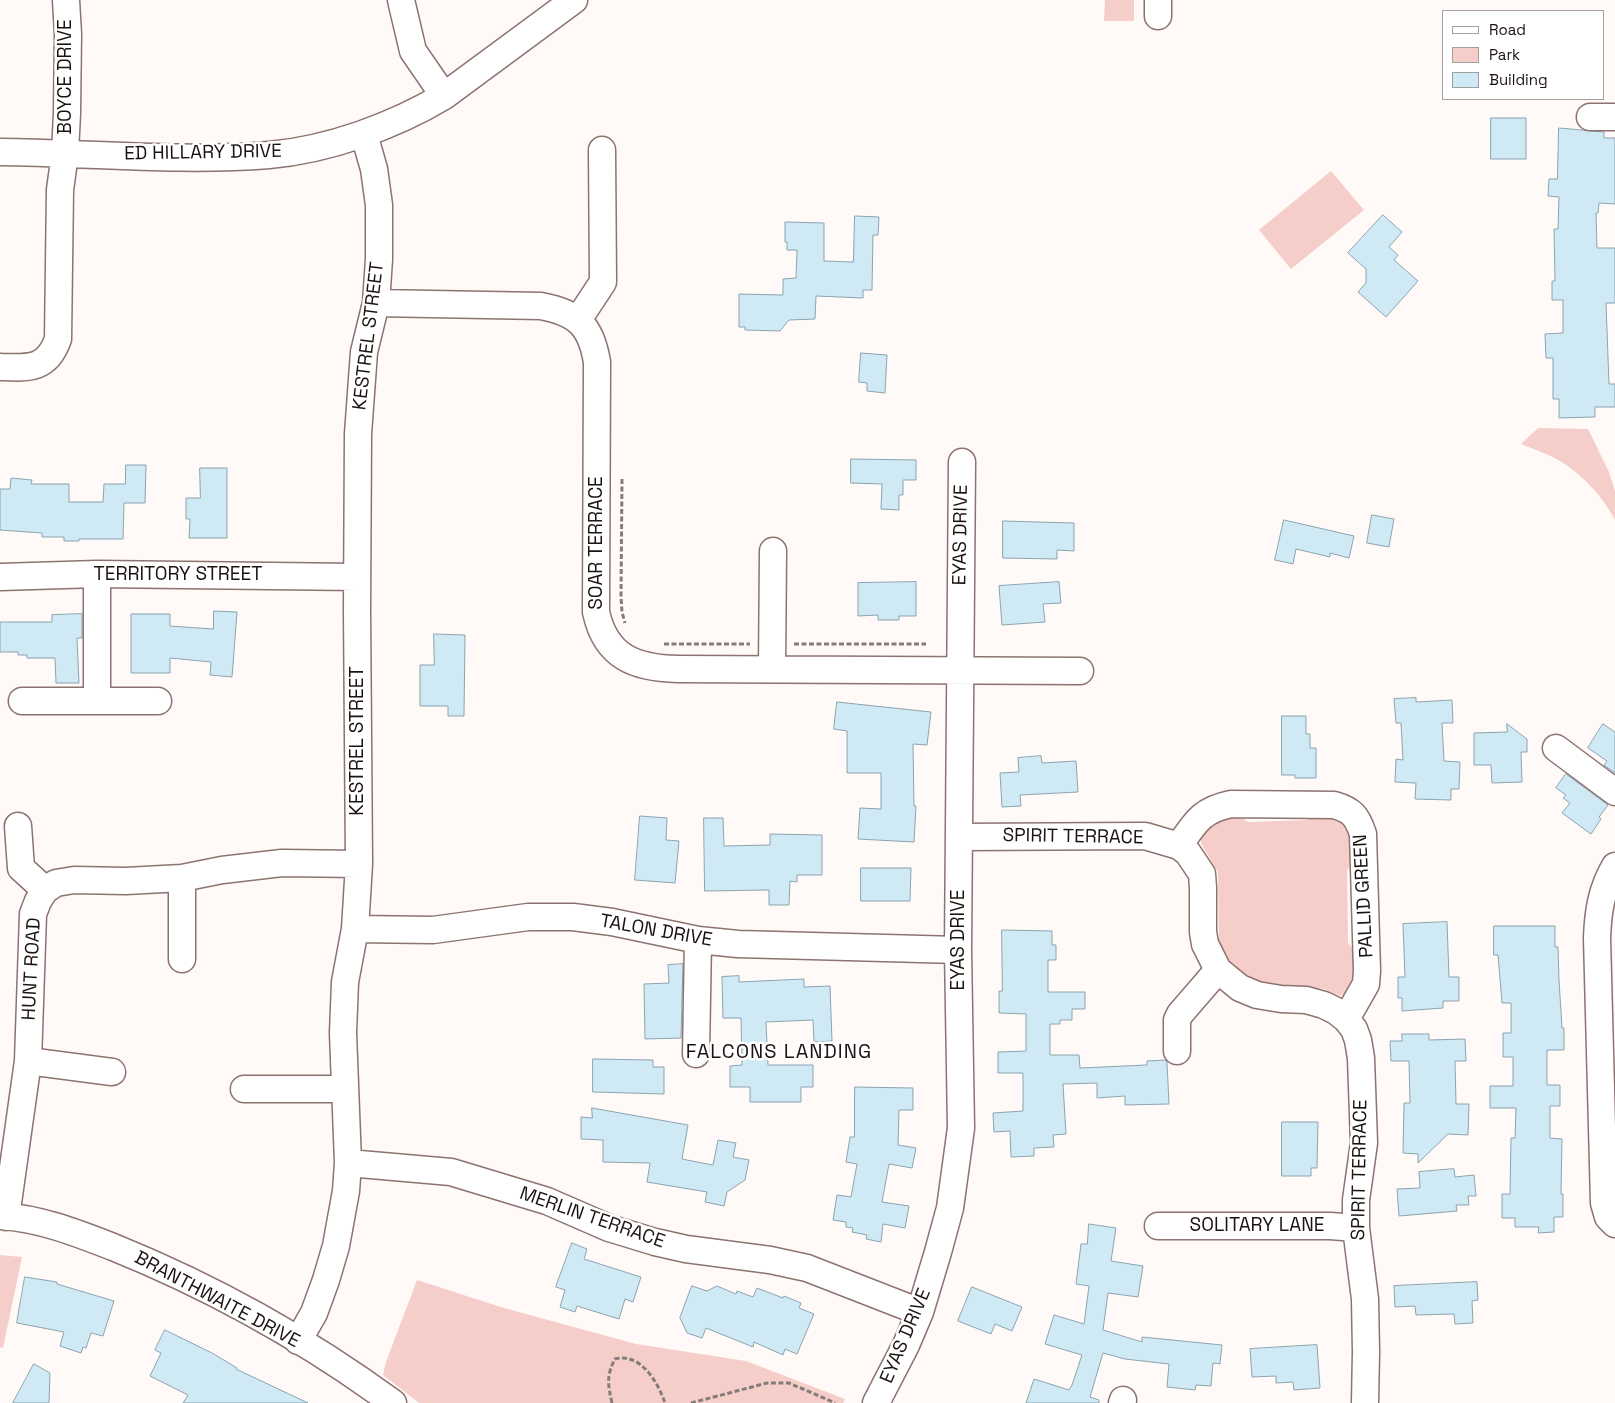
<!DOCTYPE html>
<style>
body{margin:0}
#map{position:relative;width:1615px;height:1403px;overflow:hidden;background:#fff9f8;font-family:"Space Grotesk",sans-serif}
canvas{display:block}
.legend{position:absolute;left:1442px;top:10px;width:162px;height:90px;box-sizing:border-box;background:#fff;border:1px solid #a4a0a0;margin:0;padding:6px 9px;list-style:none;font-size:15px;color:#1c1211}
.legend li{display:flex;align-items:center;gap:10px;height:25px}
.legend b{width:25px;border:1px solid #a4a0a0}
</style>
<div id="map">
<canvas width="1615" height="1403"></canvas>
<ul class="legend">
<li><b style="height:6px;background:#fff"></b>Road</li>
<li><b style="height:14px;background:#f6cec9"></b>Park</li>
<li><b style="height:14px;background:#cfeaf5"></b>Building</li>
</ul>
</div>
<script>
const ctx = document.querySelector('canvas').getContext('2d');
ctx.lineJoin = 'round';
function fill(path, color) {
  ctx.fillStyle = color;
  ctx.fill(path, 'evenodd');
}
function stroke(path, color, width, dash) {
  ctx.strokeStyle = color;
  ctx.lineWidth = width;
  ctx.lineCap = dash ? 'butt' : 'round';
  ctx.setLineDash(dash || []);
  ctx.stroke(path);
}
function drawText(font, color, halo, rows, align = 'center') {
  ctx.font = font + ' "Space Grotesk",sans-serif';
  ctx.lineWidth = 5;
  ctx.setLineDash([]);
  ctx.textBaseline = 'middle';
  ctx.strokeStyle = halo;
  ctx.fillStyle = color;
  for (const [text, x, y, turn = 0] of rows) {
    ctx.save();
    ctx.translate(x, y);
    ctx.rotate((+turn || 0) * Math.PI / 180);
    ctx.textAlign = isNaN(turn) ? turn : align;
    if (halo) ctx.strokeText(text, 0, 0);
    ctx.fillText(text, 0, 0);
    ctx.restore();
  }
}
const green = new Path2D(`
 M1105 0H1134V21H1104Z
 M1331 171 1364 210 1291 269 1259 230Z
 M1538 428 1588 429 1609 472 1615 491V520C1604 498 1582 474 1560 461 1548 454 1533 449 1521 444Z
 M1313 814 1332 815 1353 831 1355 856 1347 871 1348 943 1358 955 1352 990 1340 996 1324 989 1297 986H1265L1252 981 1232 967 1219 943 1218 873 1201 843V834L1215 817 1238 815 1248 822 1307 820Z
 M0 1255 22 1257 3 1348 0 1347Z
 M417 1280 504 1308 636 1344 746 1361 845 1399 843 1403H419L383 1375 386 1362Z`);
const building = new Path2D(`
 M1491 118H1526V159H1491Z
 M1559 128 1604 132V138H1615V204L1599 203 1598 213H1596L1597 248H1615V303H1606L1609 384H1615V407H1595V417L1559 418V399H1553V358H1546L1545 334 1563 333V300H1552V281H1555L1554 229H1558L1559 197 1548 196 1549 179H1557Z
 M1383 215 1402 232 1389 247 1398 255 1394 260 1418 281 1386 317 1358 292 1366 283V269L1348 253Z
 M855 216 879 217 878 235H873L872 290H863V298L816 296 815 319 789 320 780 331 745 330V327H739V294L783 295V279L796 278 797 250H787V242H785V222L824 223V261L853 262Z
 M861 353 887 355 885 393 867 391V383L859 382Z
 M851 459 916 460V480H903V495H899V510L881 509 882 484 851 483Z
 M126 465H146L145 503H124L123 539H79V541H64V537H42V533L0 530V489H10L11 478 32 480 31 484H69V502H103L104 484H125Z
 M200 468H227V538H189L190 519H186V498H200Z
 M1372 515 1394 519 1389 547 1367 543Z
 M1284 520 1354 536 1349 558 1330 553V557L1296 549 1293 564 1275 560Z
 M1003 521 1074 523V551L1057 550V559L1003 558Z
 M916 582V616H899V620H878V615L858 616V583Z
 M1059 582 1061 603 1043 604 1045 622 1002 625 999 586Z
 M214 611 237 612 232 677 210 675 211 662 170 658V673H131V614H170V626L213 629Z
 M82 614V638H77L79 683H56L55 658H27V655H18V652H0V622H52V615Z
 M434 634 465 635 464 716H448V706H420V665H434Z
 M1416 698V702L1452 700 1453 723H1442L1444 761 1460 762 1459 789H1451V800L1415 799 1416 783 1395 782 1396 759 1403 760 1401 723H1396L1394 699Z
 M837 702 931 712 927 745 913 744 914 806H916L914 842 858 839 860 808 881 809V773H847V731L834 729Z
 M1282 716H1306V734H1310V748H1316V778H1295V775H1282Z
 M1507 724 1527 739V752H1521L1522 782 1492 783 1491 765H1474V733L1507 732Z
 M1603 724 1615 732V773L1604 765 1607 761 1588 748Z
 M1041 756 1042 763 1076 761 1078 792 1020 795 1021 806 1002 807 1000 773 1019 772 1018 758Z
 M1566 774 1608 805 1599 817 1601 819 1591 834 1562 813 1570 803 1563 798 1566 795 1556 788Z
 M640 816 667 818 666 840 679 841 675 883 635 880Z
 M704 818H723L724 846 770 845V834L822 835V875H797V882L790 881 789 905H769V890L705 891Z
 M861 868H911L910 901H861Z
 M1447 922 1449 977H1459V1001H1443V1008L1402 1011V998H1398V977H1405L1403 924Z
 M1494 926H1555V947H1558L1559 980 1562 1028H1564V1050H1547V1085H1560V1106H1550V1138L1562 1139 1561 1194H1563V1217H1554V1232L1538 1233 1539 1227H1515V1218H1502V1194H1510L1511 1138H1515L1516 1108H1490V1086H1513V1057H1503V1033H1511V1003H1502L1498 955H1494Z
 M1002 930 1052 931V945H1056V960H1048V992H1085V1009H1072V1020H1060V1024H1050V1055H1079L1080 1068 1147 1065V1061L1165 1060 1167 1062 1169 1104 1125 1105V1096L1097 1098V1083L1063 1084 1066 1134 1053 1135 1054 1147 1034 1148V1156L1011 1157 1010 1131 994 1132 993 1113 1023 1111V1073H998V1052L1026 1051V1014L999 1013V991H1002Z
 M683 964 681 1038 645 1039 644 984 669 983 668 965Z
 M739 976V982L804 979V987L830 986 832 1041 814 1042 813 1020 766 1022 768 1065H813V1087H801V1102H750V1087H730V1066L742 1065 741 1018H723L722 977Z
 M1402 1034H1429V1040L1465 1039 1466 1061H1455L1456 1104H1469L1468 1135 1448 1134 1418 1163V1154L1403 1153 1404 1103H1410L1409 1061H1391L1390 1041H1402Z
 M593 1059 653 1060V1067H664V1094L593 1092Z
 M855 1087 913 1088V1110H899L898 1145 916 1148 912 1168 889 1164 882 1202 909 1206 905 1228 883 1224 881 1242 866 1239 867 1235 852 1232 853 1228 846 1227V1222L833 1220 837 1195 851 1197 857 1164 846 1162 850 1137H854Z
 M592 1108 688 1125 682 1159 713 1165 718 1140 736 1143 733 1157 749 1160 745 1180 727 1192 724 1206 705 1202 707 1192 647 1182 650 1163 603 1162V1140L581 1139V1117L592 1118Z
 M1282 1122H1318L1317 1168H1311V1176H1282Z
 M1454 1169 1455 1177 1474 1175 1476 1196H1468L1469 1205H1456L1457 1211 1399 1216 1397 1189 1420 1188 1419 1172Z
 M1089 1224 1116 1228 1111 1261 1143 1266 1138 1297 1108 1293 1103 1330 1142 1342V1337L1222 1345 1220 1364 1213 1363 1211 1386 1196 1385 1195 1390 1167 1387 1169 1364 1125 1359 1103 1353 1090 1397 1099 1400V1403H1026L1034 1379 1069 1390 1072 1385 1082 1355 1045 1344 1054 1315 1084 1324 1089 1286 1076 1284 1081 1244H1087Z
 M572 1243 587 1249 584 1259 641 1277 633 1302 625 1299 619 1319 577 1306 575 1312 560 1307 565 1290 556 1287Z
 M25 1277 57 1282V1284L114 1301 103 1336 91 1333 86 1348 83 1347 81 1353 60 1346 64 1332 17 1323Z
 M1477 1282 1478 1300 1472 1301 1473 1323 1455 1324 1454 1314 1416 1315 1415 1306 1395 1307 1394 1286Z
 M692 1286 707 1291 717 1286 736 1294 737 1291 753 1297 757 1288 783 1298 784 1296 801 1303 799 1308 814 1314 797 1354 785 1349 783 1355 754 1342 753 1347 706 1328 702 1338 687 1333 680 1318Z
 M972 1287 1022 1307 1012 1331 995 1324 991 1334 958 1321Z
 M165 1330 212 1353 237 1368 236 1369 308 1403H183L188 1395 150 1376 161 1353 155 1350Z
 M1317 1345 1320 1388 1294 1390 1293 1382 1276 1383V1376L1252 1377 1250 1349Z
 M34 1364 50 1373 49 1403H13Z`);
const path = new Path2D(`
 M622 479 621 596 622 612 625 623
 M664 644H750
 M794 644H926
 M612 1403C608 1385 606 1376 615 1359 640 1352 658 1382 665 1403
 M691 1403 767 1383H789L835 1403`);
const minor = new Path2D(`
 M401 0 413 51 444 96
 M1158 16V0
 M1590 117H1615
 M0 152C89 153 180 162 269 155 328 150 394 126 444 96L574 0
 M376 303 541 306C578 313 591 326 597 362L596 612C606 658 636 668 678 669L1080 671
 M578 320 603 282 602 150
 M0 367C29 368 47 370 58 339L60 190 65 153 67 113 68 34 66 0
 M0 577 97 574 357 577
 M772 669 773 551
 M22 701H158
 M97 701V574
 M1556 748 1615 792
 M18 826 21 868 45 890
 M959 837 1145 836 1179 846 1188 853 1202 874 1203 888V932L1205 944 1218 970 1240 988 1257 995 1281 999 1306 1000 1324 1005 1336 1011 1346 1019 1354 1029 1358 1040 1361 1058 1364 1143 1356 1200V1228L1365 1299 1366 1352 1365 1403
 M1179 846C1195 823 1201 810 1231 804L1334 805C1352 810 1357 816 1363 834L1367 971 1366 984 1346 1019
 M1615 866C1601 890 1598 912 1597 938L1604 1203 1608 1217 1615 1224
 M182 878V959
 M355 929 433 930 528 917H573L612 922 698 940 738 944 958 950
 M1177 1051V1020L1180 1014 1218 970
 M696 1054 698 940
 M28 1061 112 1072
 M244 1089H345
 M348 1163 451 1172 547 1201 609 1228 655 1242 686 1249 770 1260 807 1268 920 1312
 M0 1216C39 1218 77 1233 113 1247 212 1287 307 1340 393 1403
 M6 1217 28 1061 33 914 38 901 45 890 56 883 74 880 126 881 182 878 222 870 282 863 359 864
 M1158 1226H1330L1356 1228
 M298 1341 314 1313 326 1280 336 1246 346 1191 348 1163 343 1033 345 982 355 929 359 864 357 610 358 434 364 352 376 303 379 259V205L374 169 364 134
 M876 1403 906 1345 920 1312 938 1252 950 1208 961 1128 958 950 962 462
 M1122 1403 1123 1400`);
const streetNames = [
 ["BOYCE DRIVE",66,77,-90],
 ["ED HILLARY DRIVE",203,153,-1],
 ["KESTREL STREET",369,336,-83],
 ["EYAS DRIVE",961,535,-89],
 ["SOAR TERRACE",597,543,-90],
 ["TERRITORY STREET",178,575],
 ["KESTREL STREET",358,741,-90],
 ["SPIRIT TERRACE",1073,837,1],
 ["PALLID GREEN",1364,896,-93],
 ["TALON DRIVE",656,931,10],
 ["EYAS DRIVE",959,940,-90],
 ["HUNT ROAD",32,969,-87],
 ["SPIRIT TERRACE",1360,1170,-89],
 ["MERLIN TERRACE",592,1218,19],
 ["SOLITARY LANE",1257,1226],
 ["BRANTHWAITE DRIVE",217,1300,28],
 ["EYAS DRIVE",906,1336,-67]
];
const neighbourhoodNames = [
 ["FALCONS LANDING",779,1053]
];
fill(green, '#f6cec9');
fill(building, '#cfeaf5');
stroke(building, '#8ba4af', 1);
stroke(minor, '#8c7370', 29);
stroke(path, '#847c7b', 3, [5, 2.5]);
stroke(minor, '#fff', 26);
drawText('19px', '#1c1211', '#fff', streetNames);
ctx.letterSpacing = '1px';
drawText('20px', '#1c1211', '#fff', neighbourhoodNames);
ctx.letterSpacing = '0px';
</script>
